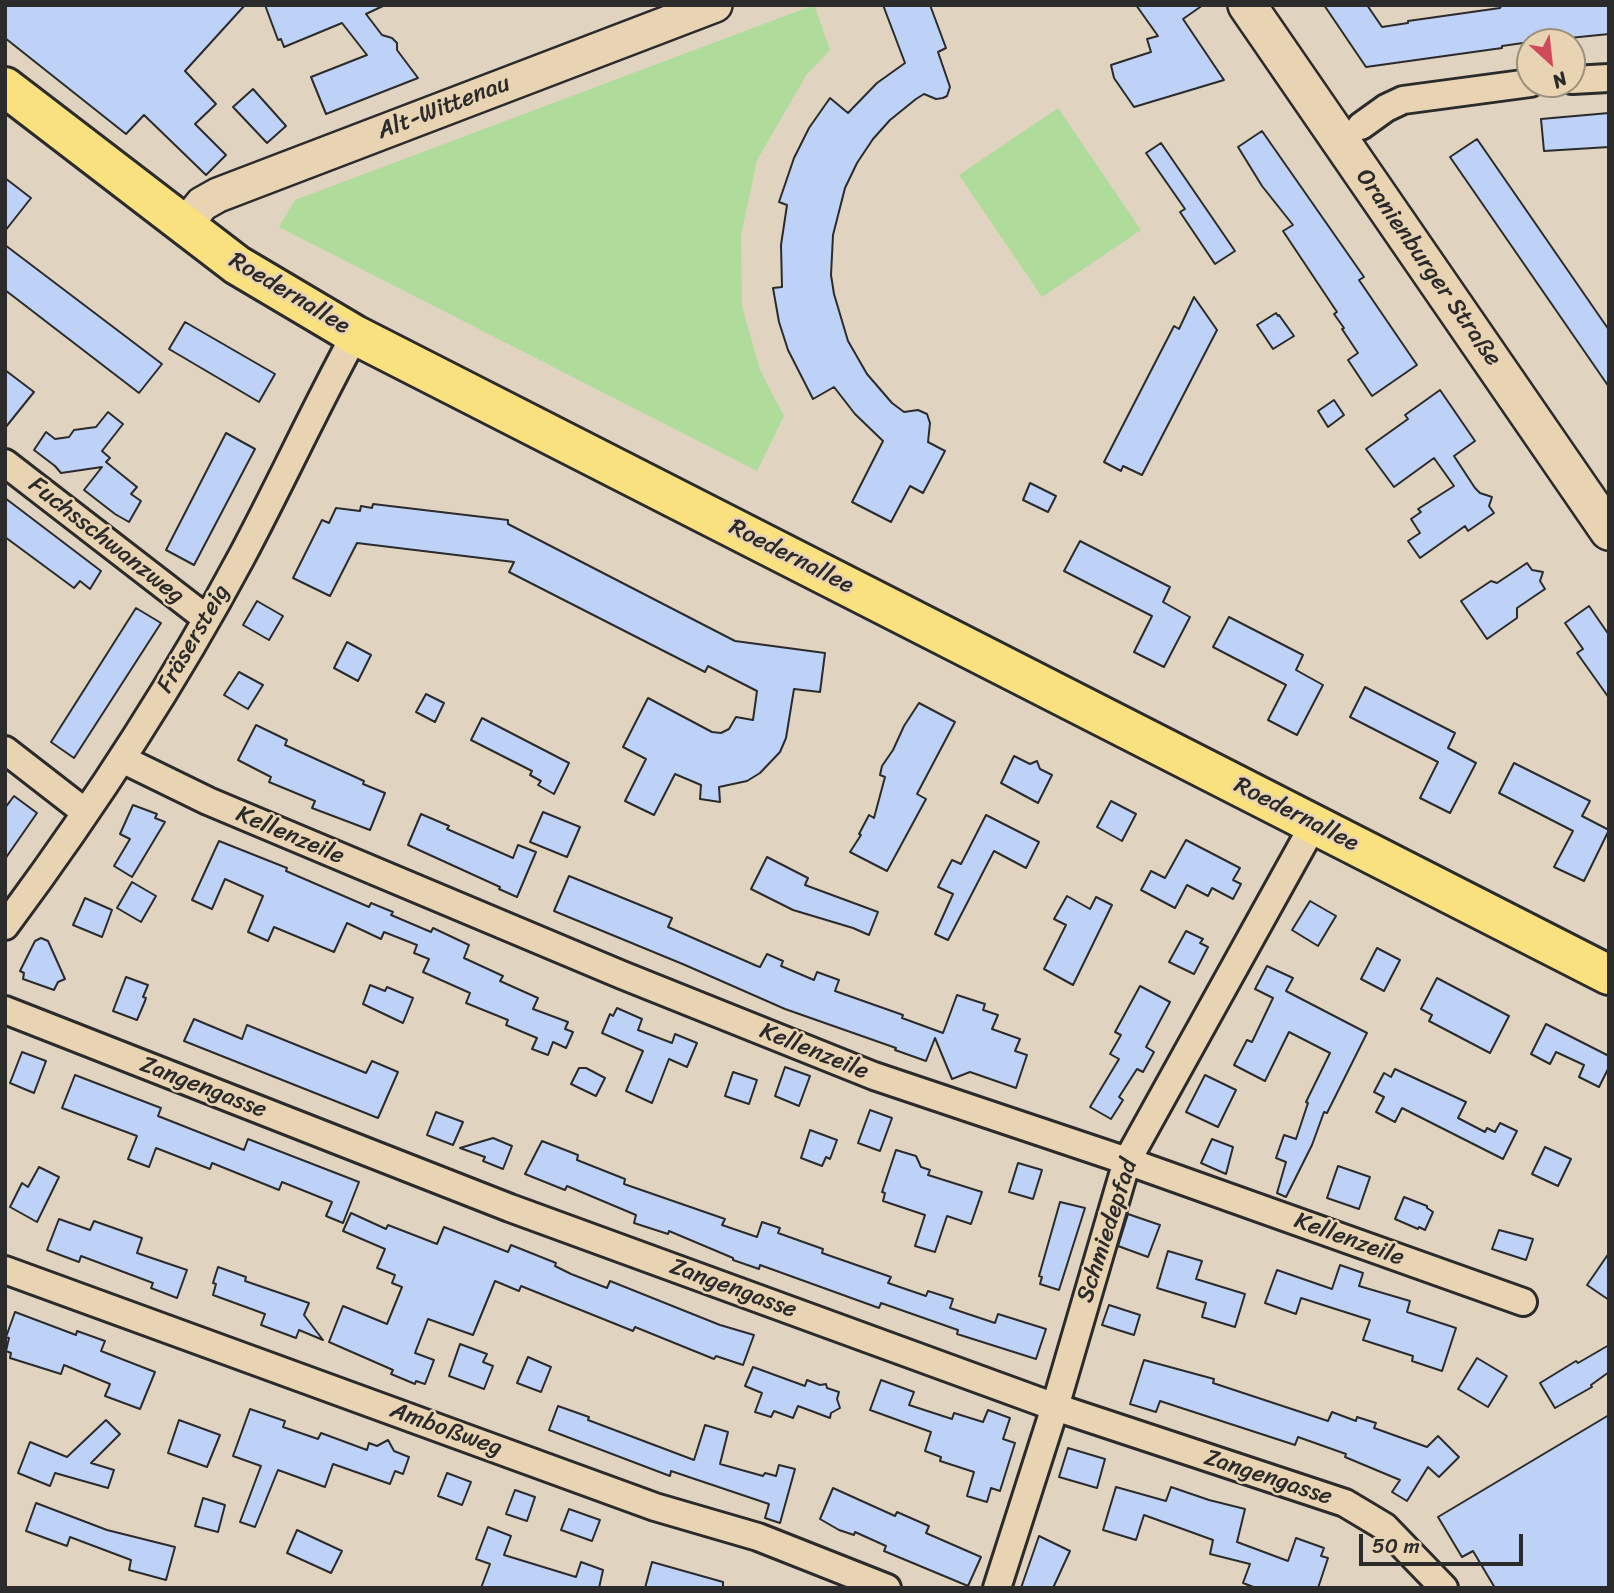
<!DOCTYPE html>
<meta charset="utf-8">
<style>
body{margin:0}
#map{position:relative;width:1614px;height:1593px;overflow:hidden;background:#e0d3c0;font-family:Sriracha,sans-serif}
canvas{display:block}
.frame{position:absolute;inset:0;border:7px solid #2b2b2b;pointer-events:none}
.north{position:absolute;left:1516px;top:28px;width:70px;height:70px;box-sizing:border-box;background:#e8d3b2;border:2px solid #9c907c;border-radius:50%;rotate:153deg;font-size:19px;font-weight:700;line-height:28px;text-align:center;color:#2b2b2b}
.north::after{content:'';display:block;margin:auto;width:24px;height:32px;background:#d1495b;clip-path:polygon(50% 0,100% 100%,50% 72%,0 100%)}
.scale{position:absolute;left:1359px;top:1534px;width:164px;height:32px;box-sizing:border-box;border:4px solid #2b2b2b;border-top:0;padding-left:9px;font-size:21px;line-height:24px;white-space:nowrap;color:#2b2b2b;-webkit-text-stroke:5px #e8d3b2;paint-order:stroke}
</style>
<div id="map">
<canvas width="1614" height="1593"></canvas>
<div class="frame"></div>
<div class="north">N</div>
<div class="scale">50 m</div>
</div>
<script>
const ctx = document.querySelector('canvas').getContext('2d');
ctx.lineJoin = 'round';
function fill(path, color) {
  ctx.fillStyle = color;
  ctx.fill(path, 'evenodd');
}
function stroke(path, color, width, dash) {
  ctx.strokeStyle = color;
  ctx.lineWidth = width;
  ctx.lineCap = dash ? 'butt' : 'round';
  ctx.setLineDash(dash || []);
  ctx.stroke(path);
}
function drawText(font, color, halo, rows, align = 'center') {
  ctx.font = font + ' Sriracha,sans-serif';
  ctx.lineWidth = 5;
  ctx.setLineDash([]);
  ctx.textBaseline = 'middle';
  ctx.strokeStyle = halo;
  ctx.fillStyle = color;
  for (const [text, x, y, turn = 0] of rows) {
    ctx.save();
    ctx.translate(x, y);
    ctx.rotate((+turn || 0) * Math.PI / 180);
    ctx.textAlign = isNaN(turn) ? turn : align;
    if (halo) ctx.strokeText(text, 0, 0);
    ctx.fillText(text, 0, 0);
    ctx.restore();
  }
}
const green = new Path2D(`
 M814 5 830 50 807 74 757 160 741 235 742 306 760 370 784 416 757 471 279 227 295 200Z
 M1058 108 1141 230 1042 297 959 175Z`);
const building = new Path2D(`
 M5 5H245L185 71 216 104 195 124 226 155 206 175 144 115 126 134 5 38Z
 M265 5H385L366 14 382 35 392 38 397 43V50L418 78 326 114 311 77 367 55 342 23 284 47 281 39 278 40Z
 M883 5H930L946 48 938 52 950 87 947 96 943 98 936 99 924 94 916 99 890 120 873 139 857 163 845 188 833 235 831 275 834 294 848 341 867 374 892 403 904 412 918 410 927 414 930 423 928 442 945 451 923 493 910 486 891 522 852 502 883 441 855 414 834 387 813 399 788 350 779 322 773 288 782 287 781 245 787 205 779 202 794 158 809 128 830 98 848 113 877 83 905 63Z
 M1136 5H1203L1183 19 1224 80 1134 107 1114 78 1111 65 1151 52 1147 39 1158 36Z
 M1324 5H1367L1382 27 1408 23V21L1500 8 1502 5H1609V34L1530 42 1502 46V48L1366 67Z
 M253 89 286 126 267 143 233 107Z
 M1609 113V147L1544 151 1541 119Z
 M1262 131 1364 277 1359 280 1417 365 1372 396 1348 360 1358 353 1342 329 1344 328 1334 314 1337 312 1283 231 1293 225 1262 186 1238 147Z
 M1477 139 1609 330V387L1450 157Z
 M1161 143 1235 251 1215 264 1180 212 1185 209 1146 153Z
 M5 178 31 198 5 231Z
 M5 245 162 364 139 393 5 290Z
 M1194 297 1217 330 1142 475 1123 466 1121 471 1104 462 1174 326 1179 329Z
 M1276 313 1278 316 1279 315 1294 336 1273 349 1257 325Z
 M185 322 275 374 259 402 169 349Z
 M5 370 34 392 5 428Z
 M1440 390 1475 441 1454 456 1475 488 1480 493 1492 497 1489 506 1494 513 1468 531 1465 526 1420 558 1408 541 1420 533 1411 519 1421 512 1418 509 1454 486 1434 458 1394 487 1366 449 1408 419 1405 415Z
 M1334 400 1344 415 1328 427 1318 411Z
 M108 412 123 424 102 451 110 458 106 462 137 487 131 494 141 501 129 522 115 514 84 490 102 467 61 473 55 466 34 450 46 432 55 439 69 437 74 430 96 427Z
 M226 433 255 449 194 565 166 550Z
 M1030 483 1056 496 1048 512 1023 500Z
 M5 498 101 571 90 589 80 581 74 588 5 537Z
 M373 504 508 520V524L735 641 825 653 820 692 794 689 786 738 780 752 760 773 747 781 719 787 720 802 700 799 701 785 675 774 654 815 625 801 646 759 623 747 648 698 712 732 721 733 729 729 736 717 753 720 757 691 708 666 705 672 509 572 514 562 357 543 330 596 293 578 322 520 329 523 336 508 360 511 361 506 372 508Z
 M1080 541 1170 587 1163 602 1190 617 1164 667 1134 652 1152 616 1064 571Z
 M1527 563 1532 570 1543 572 1540 581 1545 589 1517 608V618L1487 639 1461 601 1491 581 1497 583Z
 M257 601 283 616 269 640 243 625Z
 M1589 606 1609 635V698L1577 653 1583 649 1565 623Z
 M136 608 161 623 74 758 51 742Z
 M1229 617 1303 655 1296 670 1323 685 1297 735 1268 720 1286 685 1213 647Z
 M347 642 371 655 358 681 334 668Z
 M239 672 263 685 248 709 224 695Z
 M1365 687 1455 733 1448 748 1476 763 1450 813 1420 798 1438 762 1350 717Z
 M426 694 444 703 435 722 416 712Z
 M919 703 955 722 917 794 926 799 887 871 850 852 861 835 859 834 869 815 874 818 885 777 880 775 882 766 893 750 904 726Z
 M482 718 569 763 554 794 538 785 541 781 530 775 532 771 471 740Z
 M256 725 287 740 285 745 364 781 363 784 385 793 370 830 312 808 315 801 269 782 271 777 238 760Z
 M1014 756 1030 764 1037 761 1040 769 1052 775 1038 803 1001 783Z
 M1514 763 1590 801 1582 816 1609 830 1584 881 1554 867 1573 831 1499 793Z
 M14 796 37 813 5 859V808Z
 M1111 801 1136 814 1122 841 1097 827Z
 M133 805 157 814 155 818 165 822 132 877 114 866 130 839 120 834Z
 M543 812 580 827 567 857 530 842Z
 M421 814 449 826 447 829 513 858 518 845 536 852 517 897 499 889 500 887 408 845Z
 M986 815 1039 842 1026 868 994 851 948 940 935 934 953 894 938 887 952 860 961 864Z
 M1186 840 1240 868 1233 880 1241 884 1233 899 1212 888 1208 896 1187 885 1175 908 1141 890 1151 871 1165 878Z
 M219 841 287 868 286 871 369 907 371 903 393 912 391 915 431 932 433 928 469 945 464 958 503 976 500 981 538 998 533 1009 568 1022 565 1029 573 1032 566 1048 553 1042 548 1055 532 1049 537 1038 506 1025 508 1020 466 1003 470 993 423 972 429 959 414 953 417 945 384 932 381 939 347 923 334 952 274 927 268 941 248 932 263 896 225 879 212 909 192 900Z
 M767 857 808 878 805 885 878 912 869 935 853 928 793 910 751 889Z
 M569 876 672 918 668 927 757 966 760 967 767 954 783 961 781 966 814 980 817 972 839 980 835 991 903 1015 902 1018 943 1033 957 995 985 1004 983 1010 998 1015 992 1029 1020 1039 1015 1051 1027 1055 1016 1088 970 1072 952 1079 935 1038 926 1061 895 1050 896 1048 785 1009 685 965 554 911Z
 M132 882 156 896 141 922 117 908Z
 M1067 896 1090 909 1096 897 1112 905 1073 985 1044 969 1066 925 1054 919Z
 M85 898 112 910 102 937 73 925Z
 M1310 901 1336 916 1318 946 1292 930Z
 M1186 931 1203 939 1200 943 1208 947 1194 974 1169 962Z
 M41 938 48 941 65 979 58 982 54 990 23 979 24 973 20 971 35 941Z
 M1377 948 1400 960 1384 991 1361 979Z
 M1267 966 1293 978 1286 991 1367 1033 1327 1113 1324 1112 1312 1145 1286 1197 1277 1193 1286 1162 1276 1158 1284 1135 1296 1139 1308 1103 1306 1102 1330 1053 1289 1032 1265 1081 1234 1065 1247 1040 1252 1042 1273 998 1255 989Z
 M126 977 148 985 143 997 146 998 145 1001 137 1020 113 1011Z
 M1437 978 1509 1016 1490 1053 1429 1021 1432 1015 1421 1009Z
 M370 985 385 991 387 987 413 998 403 1023 363 1004Z
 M1140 986 1170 1002 1146 1047 1154 1052 1143 1072 1137 1069 1119 1097 1123 1100 1111 1119 1090 1107 1119 1059 1110 1054 1121 1035 1115 1032Z
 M617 1008 642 1019 638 1030 672 1043 675 1034 697 1043 687 1067 669 1059 652 1103 626 1091 643 1051 602 1033 610 1014 613 1016Z
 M194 1019 242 1039 247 1025 366 1073 372 1061 398 1072 378 1118 184 1041Z
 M1546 1024 1609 1056V1067L1599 1087 1579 1077 1584 1065 1556 1052 1550 1064 1531 1054Z
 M22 1052 46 1061 34 1093 10 1083Z
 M785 1067 810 1076 799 1106 775 1096Z
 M579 1068H586L605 1078 596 1096 571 1084Z
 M1395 1069 1466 1102 1458 1118 1485 1132 1487 1128 1495 1132 1500 1123 1517 1131 1503 1159 1402 1108 1395 1122 1376 1112 1384 1097 1374 1092 1384 1073 1391 1077Z
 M733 1072 757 1080 749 1104 725 1096Z
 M75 1075 161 1108 158 1116 244 1150 248 1139 359 1182 343 1223 326 1216 332 1202 282 1182 279 1190 212 1163 210 1169 156 1148 149 1167 128 1159 137 1136 62 1108Z
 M1205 1075 1236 1090 1218 1127 1186 1112Z
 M870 1110 892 1118 880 1151 858 1143Z
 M436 1112 463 1122 453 1145 427 1135Z
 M810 1130 837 1140 830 1159 826 1157 822 1166 801 1158Z
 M493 1138 512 1146 503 1169 483 1161 485 1157 460 1148Z
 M1212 1139 1233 1147 1226 1174 1201 1163Z
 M542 1141 578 1155 577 1160 625 1179 624 1184 725 1219 722 1225 757 1237 762 1222 780 1228 778 1233 823 1249 822 1253 891 1277 888 1283 926 1296 928 1291 953 1299 950 1308 995 1323 998 1314 1046 1329 1036 1359 957 1334 958 1330 881 1303 879 1308 760 1265 759 1269 733 1260V1258L669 1231 668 1234 634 1223 636 1215 567 1186 565 1190 525 1174Z
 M1545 1147 1571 1159 1558 1186 1532 1174Z
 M896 1150 916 1156 921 1167 930 1170 928 1175 982 1192 971 1224 947 1216 935 1252 915 1246 925 1215 883 1201 885 1193 882 1192Z
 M1018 1163 1042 1170 1033 1199 1009 1192Z
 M1338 1166 1370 1177 1359 1209 1327 1198Z
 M39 1167 59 1177 37 1222 10 1207 22 1183 28 1187Z
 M1404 1197 1427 1206V1208L1433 1212 1425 1230 1419 1227 1418 1229 1395 1219Z
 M1060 1202 1085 1208 1059 1290 1040 1284 1042 1277 1039 1276Z
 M351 1213 386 1229 388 1225 437 1244 444 1227 508 1252 511 1245 556 1263 555 1266 571 1274 607 1288 610 1281 720 1325 754 1335 743 1365 716 1356 714 1359 635 1327 633 1331 521 1286 519 1291 495 1281 473 1335 428 1319 415 1353 434 1360 425 1384 416 1381 415 1384 391 1374 393 1370 329 1342 343 1306 387 1324 402 1287 392 1283 395 1275 377 1268 385 1249 343 1231Z
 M1128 1214 1160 1225 1148 1257 1118 1246Z
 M59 1219 90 1230 94 1221 142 1238 137 1253 187 1270 177 1298 151 1288 153 1283 81 1256 79 1262 47 1250Z
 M1499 1230 1533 1239 1526 1260 1492 1249Z
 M1168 1251 1202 1261 1196 1279 1245 1294 1235 1327 1202 1317 1206 1303 1157 1288Z
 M1609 1253V1300L1587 1285Z
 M1340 1265 1363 1273 1359 1286 1410 1301 1407 1312 1456 1328 1442 1371 1412 1361 1413 1356 1363 1340 1370 1320 1301 1298 1296 1314 1265 1303 1277 1270 1332 1289Z
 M218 1267 246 1277 245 1281 309 1303 304 1315 323 1340 299 1330 296 1338 261 1325 265 1314 213 1295 216 1284 213 1283Z
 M1109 1305 1140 1315 1134 1335 1102 1325Z
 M15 1312 76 1335 77 1331 105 1341 101 1351 155 1372 140 1409 105 1396 110 1384 64 1365 61 1374 10 1358 11 1353 6 1351 9 1338 6 1337Z
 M460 1344 487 1354 483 1362 493 1366 484 1389 449 1376Z
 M1609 1345V1372L1591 1385 1592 1387 1555 1408 1540 1383 1576 1361 1578 1363Z
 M528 1357 551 1367 541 1392 517 1383Z
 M1477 1358 1507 1376 1488 1407 1458 1389Z
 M1144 1360 1214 1379 1213 1383 1328 1421 1332 1412 1356 1421 1357 1417 1376 1423 1374 1428 1427 1447 1438 1436 1459 1457 1439 1477 1428 1467 1407 1501 1392 1492 1400 1480 1345 1457 1346 1454 1298 1437 1295 1445 1160 1401 1156 1412 1130 1404Z
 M753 1367 805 1386 807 1380 820 1385 826 1384 827 1388 839 1392 837 1399 840 1408 831 1413 830 1418 798 1406 793 1418 774 1411 771 1417 755 1412 762 1393 745 1386Z
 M881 1380 914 1392 909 1405 952 1419 954 1413 983 1422 988 1410 1010 1418 1003 1439 1015 1443 1000 1491 991 1488 987 1502 967 1496 974 1472 940 1461 941 1457 925 1451 931 1432 870 1410Z
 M558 1406 589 1417 588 1420 694 1460 705 1425 728 1432 720 1464 763 1476 765 1473 776 1476 779 1465 795 1469 780 1523 765 1518 769 1504 671 1471 670 1476 549 1430Z
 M250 1409 285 1421 283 1427 318 1439 321 1433 367 1450 369 1443 377 1446 388 1440 394 1451 409 1457 403 1474 395 1471 390 1484 333 1464 325 1487 278 1470 255 1527 240 1522 261 1466 233 1456Z
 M1609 1415V1588H1495L1473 1551 1462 1557 1438 1517Z
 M106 1420 120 1434 91 1463 114 1470 108 1488 55 1473 50 1486 18 1473 30 1442 67 1457Z
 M179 1420 220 1435 207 1467 168 1453Z
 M1068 1448 1105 1459 1097 1488 1059 1477Z
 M447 1473 471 1482 462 1505 438 1496Z
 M1116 1487 1166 1501 1171 1487 1209 1500 1245 1509 1237 1542 1288 1561 1296 1538 1324 1548 1321 1556 1328 1558 1318 1588H1256L1243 1583 1250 1564 1210 1554 1213 1540 1144 1515 1136 1540 1103 1530Z
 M833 1488 895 1516 897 1512 929 1526 926 1533 981 1557 968 1586 884 1551 886 1546 855 1532 854 1535 839 1530 820 1519Z
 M515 1490 535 1497 527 1521 506 1514Z
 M203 1498 225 1505 218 1532 195 1526Z
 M36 1503 107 1530 175 1547 166 1580 129 1570 131 1560 70 1537 67 1546 26 1531Z
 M569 1509 600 1520 592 1541 561 1530Z
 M488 1527 511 1536 504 1555 576 1577 581 1562 603 1570 599 1588H481L490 1564 476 1559Z
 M297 1530 342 1551 331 1573 287 1553Z
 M1039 1536 1070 1551 1053 1588H1021Z
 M652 1562 723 1582V1588H645Z`);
const minor = new Path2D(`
 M1572 80 1609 78
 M1361 126 1386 108 1403 100 1530 83
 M5 463 207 619
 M5 750 85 812
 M122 759 208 801 622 975 874 1076 1127 1161 1523 1302
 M5 926C92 809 173 685 242 556 281 483 315 408 355 335
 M5 1010 510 1208 1055 1407 1345 1503 1385 1527 1444 1588
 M5 1270 655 1507 758 1537 887 1588
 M997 1588 1055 1407 1127 1161 1314 824`);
const tertiary = new Path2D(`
 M184 227 202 204 218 195 715 5`);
const secondary = new Path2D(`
 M1247 5 1609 531`);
const primary = new Path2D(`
 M5 87 237 265 355 335 1609 975`);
const streetNames = [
 ["Alt-Wittenau",444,108,-21],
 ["Oranienburger Straße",1428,268,55],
 ["Roedernallee",289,294,31],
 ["Fuchsschwanzweg",106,541,38],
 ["Roedernallee",791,557,27],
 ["Fräsersteig",194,639,-60],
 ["Roedernallee",1296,815,27],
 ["Kellenzeile",290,836,23],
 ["Kellenzeile",814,1052,22],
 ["Zangengasse",203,1088,21],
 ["Schmiedepfad",1108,1231,-72],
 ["Kellenzeile",1349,1240,20],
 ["Zangengasse",733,1289,20],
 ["Amboßweg",446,1430,20],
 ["Zangengasse",1268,1478,18]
];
fill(green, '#afdc9b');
fill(building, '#bed2f7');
stroke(building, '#2b2b2b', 2);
stroke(minor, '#2b2b2b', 32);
stroke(tertiary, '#2b2b2b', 38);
stroke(secondary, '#2b2b2b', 42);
stroke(primary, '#2b2b2b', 44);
stroke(minor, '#e8d3b2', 26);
stroke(tertiary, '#e8d3b2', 33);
stroke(secondary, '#e8d3b2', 37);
stroke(primary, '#fae180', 38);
drawText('24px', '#2b2b2b', '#e8d3b2', streetNames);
</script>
